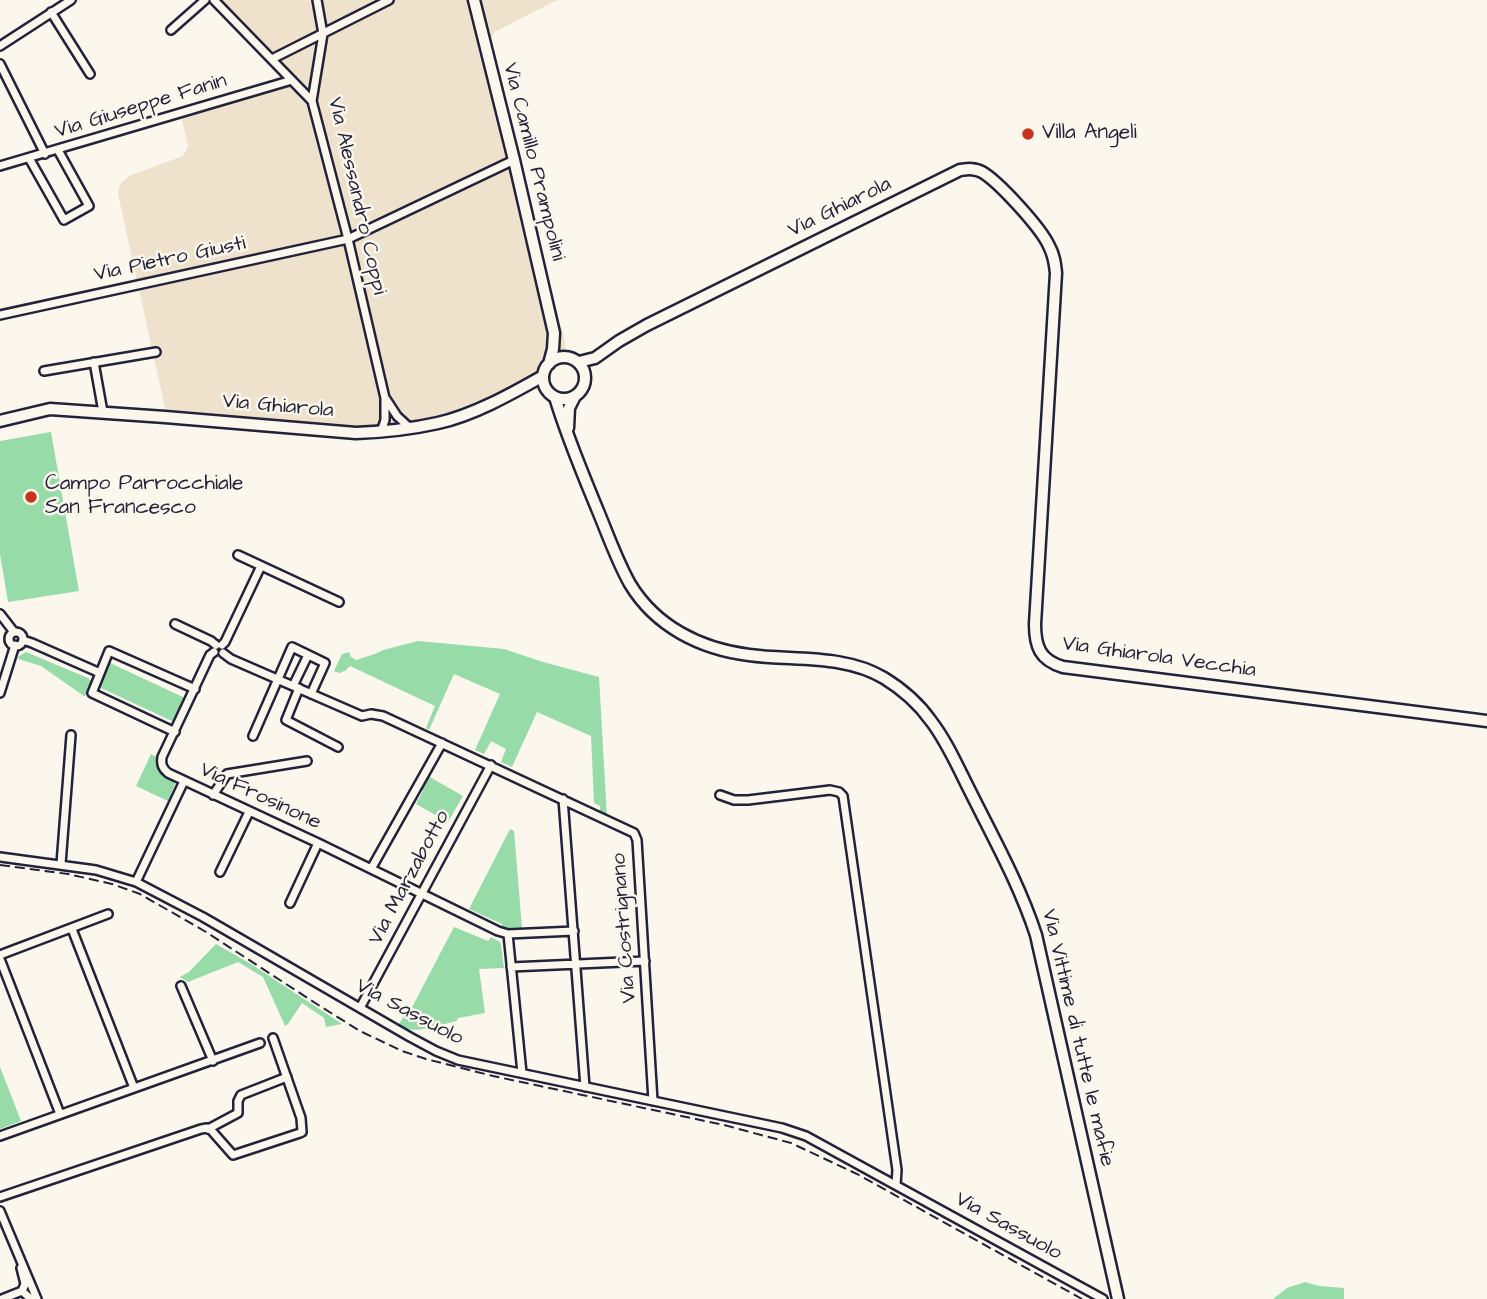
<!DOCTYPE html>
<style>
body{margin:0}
canvas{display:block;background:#fbf7ec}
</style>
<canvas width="1487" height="1299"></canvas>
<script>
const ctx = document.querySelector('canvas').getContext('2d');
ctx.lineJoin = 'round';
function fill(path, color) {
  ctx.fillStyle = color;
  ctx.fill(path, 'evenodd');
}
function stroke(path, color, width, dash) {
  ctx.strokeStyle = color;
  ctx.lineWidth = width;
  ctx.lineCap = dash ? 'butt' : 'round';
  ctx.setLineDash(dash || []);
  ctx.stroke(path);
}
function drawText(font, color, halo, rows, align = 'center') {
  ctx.font = font + ' "Architects Daughter",sans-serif';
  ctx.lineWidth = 5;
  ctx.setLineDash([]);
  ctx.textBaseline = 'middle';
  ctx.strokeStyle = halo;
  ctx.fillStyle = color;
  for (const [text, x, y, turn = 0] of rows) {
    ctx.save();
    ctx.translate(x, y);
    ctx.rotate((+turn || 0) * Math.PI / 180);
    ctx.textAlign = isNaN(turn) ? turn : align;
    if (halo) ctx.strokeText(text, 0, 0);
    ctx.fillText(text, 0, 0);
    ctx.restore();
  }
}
const built = new Path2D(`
 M215 0H557L502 28 495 32 491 38 489 46 565 342 566 356 563 361 467 414 394 431 180 416 167 412 165 408 118 194 119 188 121 183 131 175 183 156 187 149 188 145 182 120 183 116 291 80Z`);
const green = new Path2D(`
 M51 432 79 591 8 602 0 554V441Z
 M418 641 504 649 543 662 599 677 607 818 600 815V806L594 803 591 736 537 712 512 767 501 762 506 749 491 741 484 754 475 750 500 694 454 674 429 730 426 728 435 706 350 666 345 671 339 673 334 671 342 654 349 652 351 657 356 660 375 654 383 650Z
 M26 652 88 678 91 681 86 695 84 696 41 666 18 659 19 656Z
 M110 663 185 698 174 722 99 687Z
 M151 754 158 758 157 762 160 769 174 778 175 784 168 801 136 786Z
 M428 776 463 796 448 822 416 804 423 791 421 789Z
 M510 829 514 831 522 928H515V933L500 930 502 924 469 909Z
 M454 927 488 941 491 937 500 942 501 945 504 968 479 969 485 1013 458 1018 457 1021C438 1025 417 1035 398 1026L406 1012 409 1013Z
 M216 944 251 964 342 1024 326 1027 324 1018 302 1003 288 1024 285 1026 263 977 238 962 188 982 180 977 189 972Z
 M0 1067 21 1121 0 1129Z
 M1305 1282 1319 1286 1344 1288V1299H1273L1287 1288Z`);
const street = new Path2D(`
 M214 0 312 101
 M317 0 323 34 312 101 348 239 385 398V420L381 432
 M51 12 90 74
 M171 30 205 0
 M0 46 71 0
 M272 59 389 0
 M0 64 45 154
 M29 158 64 220 89 206 58 150
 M0 166 292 80
 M0 315 348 239 514 160
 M94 362 103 412
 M44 371 156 352
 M386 399 397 416 410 428
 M238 555 339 602
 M0 614 14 632
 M175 624 211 641 216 645
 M9 639a7 7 0 1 1 14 0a7 7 0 1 1-14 0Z
 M23 640 32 643 100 673
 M222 645 225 642 261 566
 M214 652 210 655 162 757C161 764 162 768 168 773L318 843 498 931 508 934 574 931
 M223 653 231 659 362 716 371 714 383 716 634 833 637 840 653 1101
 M293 686 308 655
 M299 688 286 720 338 747
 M0 693 15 645
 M175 732 92 693 109 651 195 689
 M253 736 292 647 325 663 311 694
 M213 795 227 774 307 761
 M720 795 734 800H748L830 790 839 792 843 796 897 1170 896 1185
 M563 799 585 1087
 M0 857 96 870 136 882 203 917 410 1037 436 1051 458 1060 782 1128 806 1136 1103 1299
 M61 864 71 735
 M371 869 442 743
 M220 872 249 812
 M136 882 184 781
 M290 903 318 843
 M72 929 134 1088
 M508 934 522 1073
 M0 955 108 914
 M0 959 60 1114
 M511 967 645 961
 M181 986 213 1061
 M360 1008 491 765
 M208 1129 238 1113V1101L241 1095 287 1077
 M0 1136 260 1043
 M0 1197 201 1129 207 1128 211 1130 233 1155 300 1133 302 1132 301 1118 273 1038
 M0 1211 37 1299
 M21 1268 25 1284 22 1291
 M22 1291 31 1299
 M2 1299 22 1291`);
const secondary = new Path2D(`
 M474 0 514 160 554 333 553 349 549 364
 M543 378a21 21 0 1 1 42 0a21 21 0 1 1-42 0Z
 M579 362 595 358 619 341 647 325 960 170C968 169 975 168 982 172 999 182 1041 228 1049 246 1054 255 1055 263 1056 273L1035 624C1035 647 1040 660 1063 667L1487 721
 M555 397C567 437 582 472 598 511 608 535 617 561 630 584 656 627 701 649 749 655 793 661 844 654 884 678 902 689 919 704 931 721 948 743 959 770 972 795 995 841 1020 886 1036 935L1118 1299
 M0 421 50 409 165 417 356 433C384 432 411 429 438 423 474 415 511 394 543 376
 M568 428 569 408 575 396`);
const rail = new Path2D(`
 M0 865 68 874 112 884 140 894 206 932 323 1008 360 1031 402 1051 426 1059 493 1076 724 1125 791 1143 857 1174 1082 1299`);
const markers = [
 [1028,134,7,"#c8321e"],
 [31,497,7,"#c8321e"]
];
const streetNames = [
 ["Via Giuseppe Fanin",141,107,-17],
 ["Via Camillo Prampolini",533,162,76],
 ["Via Alessandro Coppi",356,196,77],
 ["Via Ghiarola",840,208,-26],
 ["Via Pietro Giusti",170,260,-12],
 ["Via Ghiarola",278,407,5],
 ["Via Ghiarola Vecchia",1159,658,8],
 ["Via Frosinone",260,797,25],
 ["Via Marzabotto",410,878,-62],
 ["Via Costrignano",625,928,-94],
 ["Via Sassuolo",409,1013,28],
 ["Via Vittime di tutte le mafie",1077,1038,77],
 ["Via Sassuolo",1008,1227,29]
];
const poiNames = [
 ["Villa Angeli",1042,134],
 ["Campo Parrocchiale",45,485],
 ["San Francesco",45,509]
];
fill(built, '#eee2cd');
fill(green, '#97dba8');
stroke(street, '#22223b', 12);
stroke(secondary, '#22223b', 15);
stroke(street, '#fbf7ec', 7);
stroke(secondary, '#fbf7ec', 10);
stroke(rail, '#22223b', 2, [10, 5]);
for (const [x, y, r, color] of markers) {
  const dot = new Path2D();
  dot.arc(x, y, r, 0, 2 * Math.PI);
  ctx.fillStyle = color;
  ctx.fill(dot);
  stroke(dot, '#fbf7ec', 2.5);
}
drawText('21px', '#22223b', '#fbf7ec', streetNames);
drawText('21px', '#22223b', '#fbf7ec', poiNames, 'left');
</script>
